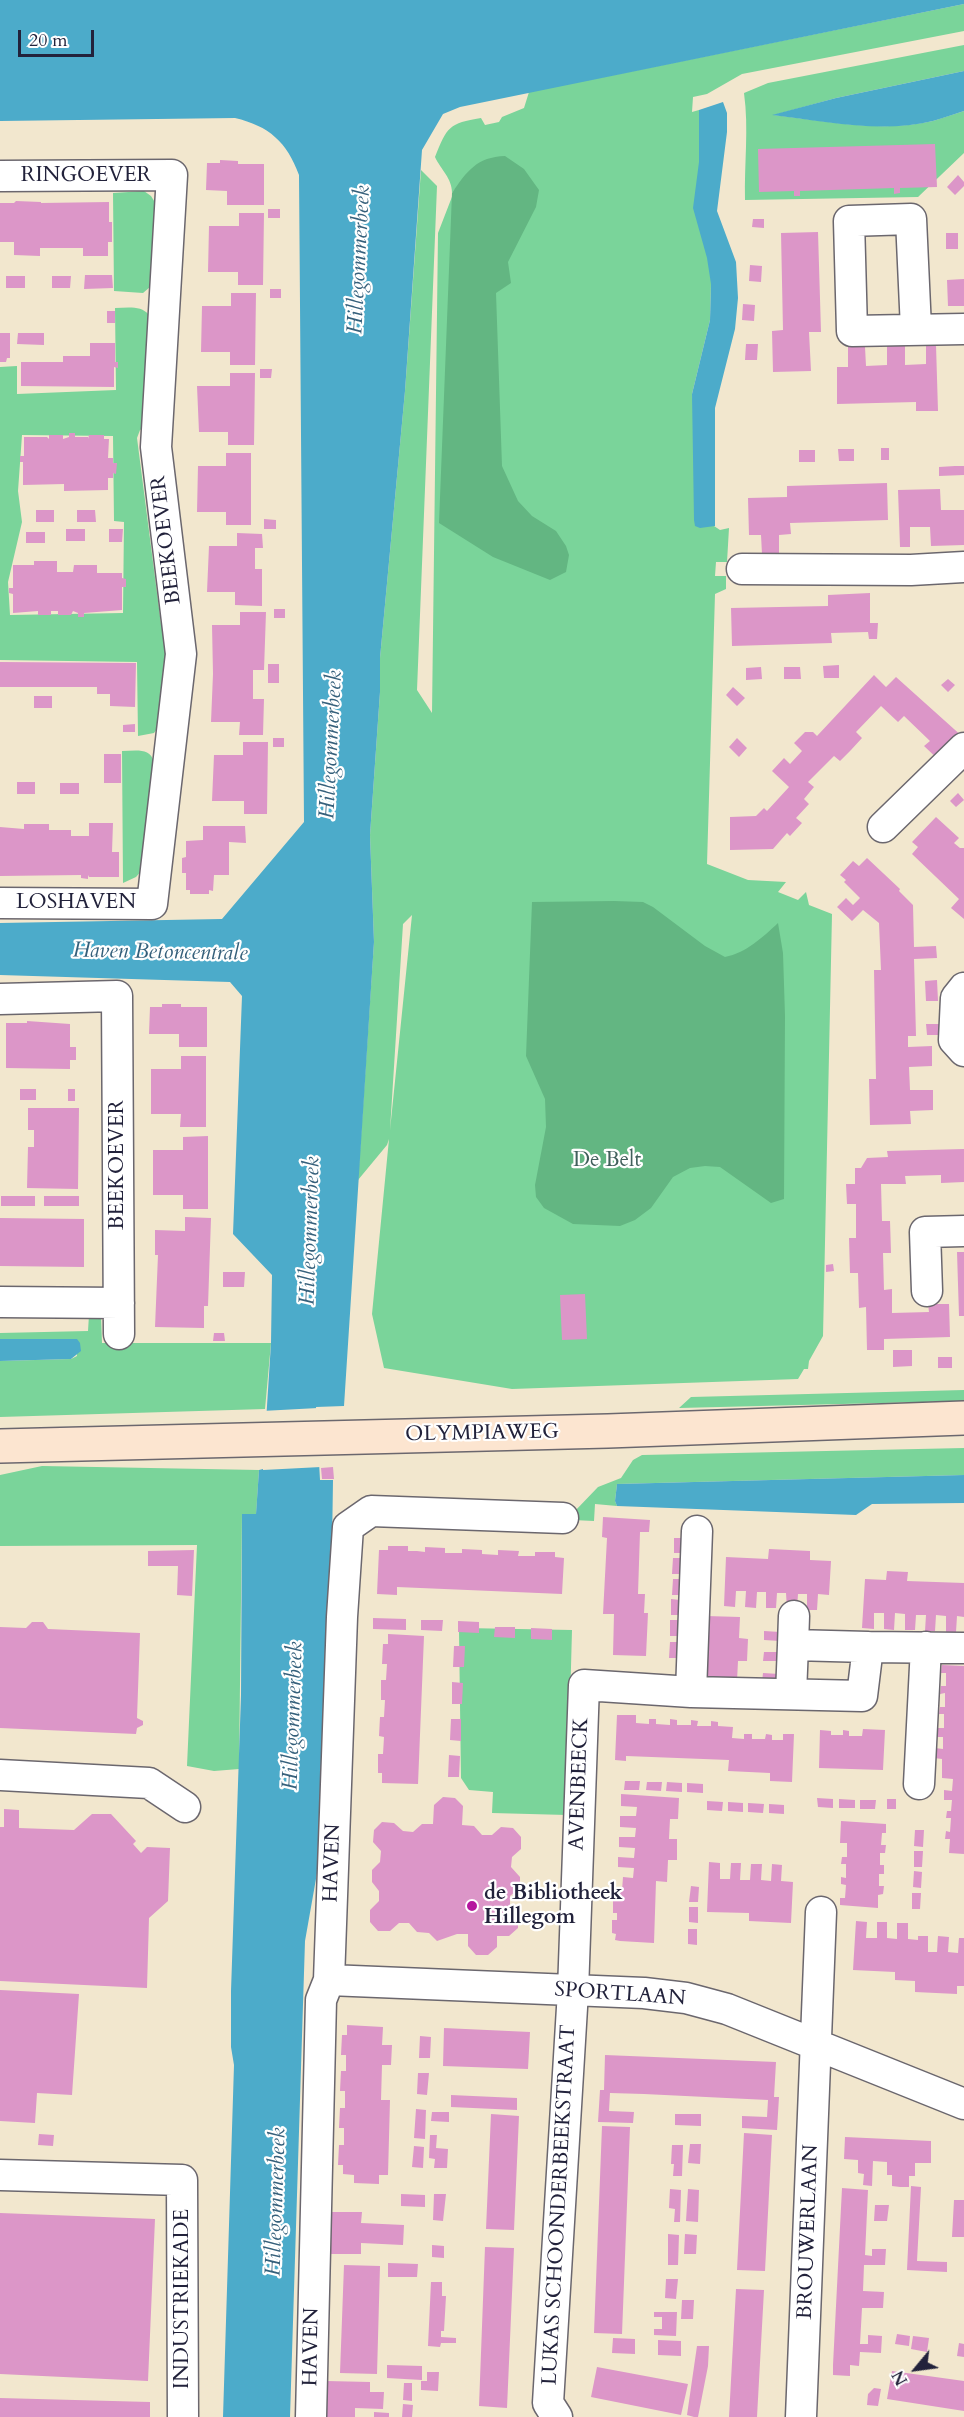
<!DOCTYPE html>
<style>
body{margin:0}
#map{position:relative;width:964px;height:2417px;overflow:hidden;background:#f2e7ce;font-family:Cardo,serif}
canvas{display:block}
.north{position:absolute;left:886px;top:2339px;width:60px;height:60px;-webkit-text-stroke:4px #fff;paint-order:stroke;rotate:241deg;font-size:16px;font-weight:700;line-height:24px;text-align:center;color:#22223b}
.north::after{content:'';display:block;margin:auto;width:21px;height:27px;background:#22223b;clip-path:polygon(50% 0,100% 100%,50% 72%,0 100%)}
.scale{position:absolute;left:18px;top:30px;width:76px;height:27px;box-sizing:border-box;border:3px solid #22223b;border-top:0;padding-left:8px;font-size:18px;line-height:21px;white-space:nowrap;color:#22223b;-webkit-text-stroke:4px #fff;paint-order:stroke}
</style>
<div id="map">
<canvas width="964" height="2417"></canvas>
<div class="north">N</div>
<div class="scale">20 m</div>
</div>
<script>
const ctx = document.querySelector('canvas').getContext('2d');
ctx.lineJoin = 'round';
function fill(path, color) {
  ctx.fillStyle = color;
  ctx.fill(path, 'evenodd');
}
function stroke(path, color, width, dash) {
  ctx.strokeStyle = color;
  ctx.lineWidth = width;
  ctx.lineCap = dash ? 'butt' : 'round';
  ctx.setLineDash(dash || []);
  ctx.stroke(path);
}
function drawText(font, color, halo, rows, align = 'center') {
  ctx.font = font + ' Cardo,serif';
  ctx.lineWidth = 4.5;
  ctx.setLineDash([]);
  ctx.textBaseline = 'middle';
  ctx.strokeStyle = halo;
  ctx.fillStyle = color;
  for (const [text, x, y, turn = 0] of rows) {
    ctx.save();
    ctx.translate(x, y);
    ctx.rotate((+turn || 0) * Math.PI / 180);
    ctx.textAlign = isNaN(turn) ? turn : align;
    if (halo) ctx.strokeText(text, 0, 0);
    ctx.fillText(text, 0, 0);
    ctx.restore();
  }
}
const green = new Path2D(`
 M964 4V31L742 74 707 94 693 97 692 112 699 110V162L714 264 711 284 710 320 692 394 714 526 720 530 729 528 727 562H716L715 576H726V589L715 594 707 864 748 880 786 882 778 892 798 900 806 892 809 905 832 914 823 1336 809 1361 808 1369H804L798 1379 512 1389 384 1368 372 1314 389 1139 387 1145 358 1180 374 942 370 835 380 692V658L405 391 421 170 437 186 417 690 432 713 438 233 455 189 452 193C452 178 441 170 435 157 447 127 449 123 481 118L485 125 499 122 502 117 524 108 529 92ZM412 915 390 1130 403 924Z
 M964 45V71L836 98 774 115C826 121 881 133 933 121 943 118 954 114 964 111V153L918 197 745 200C744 164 749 129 744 93L768 83Z
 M144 191 151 196 156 204 150 287 143 293 114 291 113 193Z
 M115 308C127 308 141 305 149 315L154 421 140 430 137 438 161 624 173 630 176 656 164 662 157 729 154 733 138 736 137 662 0 660V367L17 366V394L116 390ZM22 435 113 436 114 521 124 522 123 613 10 615 8 582 22 522 18 491Z
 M122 751C135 751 150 747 154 762L143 869 136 877 123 883Z
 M89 1315H101L102 1343H271L265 1409 0 1417V1361L71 1359 77 1356 76 1339H0V1333L88 1331Z
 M964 1390V1401L679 1408 691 1397Z
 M964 1448V1475L617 1484 615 1501 617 1506 595 1504 594 1521 573 1520 574 1512 598 1487 621 1478 633 1460 642 1455Z
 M42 1466 259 1470 256 1515 242 1514 239 1769 214 1771 187 1766 197 1545 0 1546V1475Z
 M464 1628 572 1630 567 1815 492 1813 493 1792 469 1790 461 1778 459 1631Z`);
const forest = new Path2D(`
 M505 156 524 169 539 190 536 207 508 262 511 283 496 293 502 466 518 501 532 516 556 531 566 546 569 555 566 572 550 580 493 557 439 523 452 193C467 171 477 157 505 156Z
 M614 901 643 902 653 907 705 946 725 957C746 953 763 937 778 923L783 953 785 1016 784 1199 771 1203 720 1167 705 1166 690 1168 673 1177 651 1208 635 1220 620 1226 573 1224 544 1208 536 1197 535 1185 546 1127 545 1099 526 1056 532 902Z`);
const water = new Path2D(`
 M0 0H964V4L460 107 443 114 422 150 405 391 380 658V692L370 835 374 942 344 1406 316 1407 320 1480H333L328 1811 305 1941 290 2417H223L234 2065 231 2047V1991L241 1695 242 1514H256L259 1470 263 1469 271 1343 272 1275 233 1234 242 996 230 982 0 975V923L222 919 304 822 299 175C287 142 269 126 235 118L0 121Z
 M964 71V111C954 114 944 118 933 121 881 134 824 121 772 115L836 98Z
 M723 102 727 113V132L717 211 736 262 738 298 735 329 715 408V526L700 528 695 526 694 520 692 394 710 320 711 284 707 258 693 208 699 162V110Z
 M0 1339H77L80 1343 81 1351 71 1359 0 1361Z
 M964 1475V1503L872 1504 856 1515 617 1506 615 1501 617 1484Z`);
const pier = new Path2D(`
 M318 1408 321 1467 263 1470 262 1411Z`);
const building = new Path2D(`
 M935 144 937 187 900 188V193L894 194V188L800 191V196H794V191L759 192 758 149Z
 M220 160 238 161V164H264V205H227V191L206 190 207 163H220Z
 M958 175 964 182V186L955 195 947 187Z
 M16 201 41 202V203L109 202V222H112V242H108V256H83V248H40V256L14 255V242H0V203H14Z
 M268 209H280V218H268Z
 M239 213H264L263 285H238V272H208L209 226H239Z
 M753 219H764V228L752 227Z
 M818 232 821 332H809L811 371 773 372 772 331 783 330 781 233Z
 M946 233H958V249H946Z
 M750 265 762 266 761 282 749 281Z
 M85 275H112L113 288 84 289Z
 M6 276H25V288H6Z
 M52 276H71L70 288H52Z
 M964 279V306H948L947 280Z
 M270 289H281V298H270Z
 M231 293H256L255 365H230V352H201L202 306H231Z
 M743 304 755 305 754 321 742 320Z
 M107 311H115V323H107Z
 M0 333H10V358H7L6 362H0Z
 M18 333H44V345L17 344Z
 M90 343H115V362H118V368L114 367V387L21 386V362H63V356H90Z
 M746 344H758L757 360H745Z
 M926 345H936L938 411H916V402L837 404V367H848V347H865L866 366 887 365V346H905V365L926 364Z
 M260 369H272L271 378H260Z
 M230 373H255L254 445H228V432H199L197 386H230Z
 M69 433H75V437H88V439L89 435H104V439H109L108 458H113V463H117L116 474 113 473V478H108V490L64 491V484L23 485V462H20V456H24V437H47L49 439V435H63V439L69 437Z
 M881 448H889V460H881Z
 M838 449H854V461H839Z
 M799 450H815V462H799Z
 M226 453H251V525H226V512H197L198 466H226Z
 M955 466H964V475L939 476V467Z
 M887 483 888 520 790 523 791 534 779 535V554H762L761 535H749L748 498 787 497V486Z
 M940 489 941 510H964V545L931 546 930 527H910V547H900L898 490Z
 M36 510H54V522H36Z
 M77 510H95L96 522H77Z
 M264 519 276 520V529H264Z
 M66 529H85V541H66Z
 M109 529H123L122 542H109Z
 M26 532H45V543H26Z
 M237 533 262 534 263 548H255V569H262V606L235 605V592H207L209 546H237Z
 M34 561H57V572H73L74 565H97V573H122V578L126 579V587H122V610L84 613V617H78V613L73 611 71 615H58V611H51V615H38V611L13 613V594L9 593V588H13V565H34Z
 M870 593V623H878L877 639H869L868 632 831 633 832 643 732 646 731 608 828 606V595Z
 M274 609H285V618H274Z
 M240 612H266L264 670H253V699H264L263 735H239L240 722H211L213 674 212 625H240Z
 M0 662 136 663 135 707 110 706V694H97V687H0Z
 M268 664H279V683H268Z
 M839 665V678H824L823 666Z
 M761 667 762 679 746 680V668Z
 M784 667H800L801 679H784Z
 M874 675 886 687 896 677 964 738 941 762 924 746 930 741 904 716 898 722 881 706 856 732 862 738 851 750 840 761 834 756 808 782 814 787 804 799 809 804 796 818 802 823 790 836 787 833 773 849 730 850V817L756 816 764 808 767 811 789 787 772 771 784 758 790 764 802 751 794 743 805 732H813L817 736Z
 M948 679 955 685 948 692 941 685Z
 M733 687 745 698 737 706 726 695Z
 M34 696H52V708H34Z
 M135 724V732H123V725Z
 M273 738H284V747H273Z
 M737 738 747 748 739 757 729 747Z
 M243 742H268L267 814H244V801H212L214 755H243Z
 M104 754H121V783H104Z
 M17 782H35V794H17Z
 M60 783H79V794H60Z
 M958 793 964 800 956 807 950 801Z
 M936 817 959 838 954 843 960 848H964V919L951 908 959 899 912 854 918 847 912 842Z
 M89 823H113L112 852H119V877H89L88 875V879L81 878V875L0 876V827L24 829V824H49V830H71V836H89Z
 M203 826H245L246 843 229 842V875H214L213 891 209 890V894H190V890H186V873H182V858L186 857V841L203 840Z
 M867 858 900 889 899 891 913 905 914 947 936 946 937 958 914 959 916 1036H908V1047L932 1046V1066L909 1067 910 1090H933V1110L910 1111 911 1124 870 1125 869 1079H876L874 970H881L879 923 863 910 852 921 837 907 846 898 853 905 860 898 844 882 846 880 840 875 853 861 859 866Z
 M937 980 938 1001H926L925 981Z
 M162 1004H181V1007H207V1047H179V1034H149L150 1007H162Z
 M27 1021 70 1024V1047H76V1060H70V1069L6 1068V1023H27Z
 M926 1024H939V1035H927Z
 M181 1056H206V1127H180L181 1114H151V1069H181Z
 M20 1089H36V1100H20Z
 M68 1089H75V1101H68Z
 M28 1108H79L78 1189 27 1188 28 1147H34V1130H28Z
 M208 1136V1209H183V1195H153V1150H183V1137Z
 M964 1149V1182L941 1183V1175L905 1176 906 1184H881L882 1221H890L891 1253H883L884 1290 892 1289V1313L929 1312 928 1304H949L950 1337 884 1339V1350H867L866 1307 859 1308 858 1273H850L849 1238H856V1204H847L846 1184H855V1168H861L867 1158 888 1157 887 1151Z
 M1 1196H35V1206H1Z
 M44 1196H79V1206H44Z
 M185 1217 211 1218 208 1306H204V1328L155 1327 158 1255H155V1230L185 1231Z
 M0 1218 84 1219V1267L0 1266Z
 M957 1252H964V1316H959Z
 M833 1264 834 1271 826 1272V1265Z
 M223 1272H245L244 1287H223Z
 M585 1294 587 1339 562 1340 560 1295Z
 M214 1333H224L225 1341H213Z
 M893 1350H912V1366L893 1367Z
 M938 1357H952V1368H938Z
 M333 1467 334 1479H322L321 1468Z
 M603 1517 650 1520 649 1532H640L638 1594H645L644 1613H648L646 1656 613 1655 614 1614H603L607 1538 602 1537Z
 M674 1538H683L682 1553H674Z
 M388 1546H408V1551H417L425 1552V1547L445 1548V1553H462V1549L482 1550V1554L498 1555V1550L519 1551 518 1556H535V1552H555V1557L564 1558 562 1594 397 1587V1595L377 1594 379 1550H388Z
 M769 1549 810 1551V1560L831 1561 829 1595 818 1594 817 1610H807V1594H798L797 1609H787L786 1593H777L776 1608H766V1592H757L756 1608 745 1607 746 1591H736L735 1607 724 1606 726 1557 768 1559Z
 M194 1550 192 1596 177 1595 178 1566H148V1551Z
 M673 1558H682L681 1574H672Z
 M887 1571 908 1572 907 1581 964 1583V1617L957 1616 956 1632H946V1616L936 1615 935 1631H925L926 1615H916L915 1630H905V1614L895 1613 894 1630 884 1629V1613H874V1629L862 1628 865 1579 886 1580Z
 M673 1579H681V1595H672Z
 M671 1599 680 1600V1615H671Z
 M706 1616 740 1617 739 1638 748 1639 747 1661H738L737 1681 704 1680Z
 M373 1618 406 1619V1630L373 1629Z
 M421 1620H443L442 1631 421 1630Z
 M670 1620H680L678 1636H670Z
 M458 1621 479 1622V1633L458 1632Z
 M32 1622H43L48 1629 140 1633 137 1718 143 1721V1725L137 1728 136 1734 0 1728V1627L26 1628Z
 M495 1627H515V1638L494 1637Z
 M531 1628 552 1629V1640L531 1639Z
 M764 1631 780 1632V1641L764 1640Z
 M388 1634 424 1636 418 1784 382 1783V1773H378V1754H383L384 1737 379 1736 380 1717H384L385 1700H381V1680H386L387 1664H382L383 1644H388Z
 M670 1642H678V1658H669Z
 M454 1646H465L464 1667H453Z
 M764 1652H779V1661H763Z
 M942 1665 964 1666V1854L949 1853 950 1839H945L946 1831 950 1832 951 1818H946L947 1811H951L952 1800H944V1790L952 1791 953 1779 942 1778V1759L934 1758 935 1748 943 1749V1737H935L936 1728H944V1714H939L940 1707H945V1693L940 1694 941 1686H946V1673H941Z
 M763 1673 779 1674 778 1683 762 1682Z
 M452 1682 463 1683 462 1704H452Z
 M617 1715H636V1723L649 1724V1719H656V1724L670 1725V1719L677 1720V1725H691V1720L698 1721 697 1726H711V1721L718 1722V1726L733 1727 732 1738 744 1739V1734H752V1739H765L766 1734 772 1735V1740H783V1734H794L792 1782 770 1781V1773L728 1771 729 1760 626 1756V1761L615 1760Z
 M451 1719H461V1741L450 1740Z
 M863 1729 885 1730 883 1770 819 1768 820 1730 831 1731V1735H843V1730L849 1731V1736H862Z
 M449 1755 460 1756 459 1777H448Z
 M625 1781H640L639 1790H624Z
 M647 1782H662L661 1791 646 1790Z
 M667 1782 682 1783V1792L666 1791Z
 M687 1783 703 1784V1793L687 1792Z
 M621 1794 679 1798 678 1819H670L669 1839H677V1860H668L667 1882 656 1881 654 1943 620 1941 615 1940 616 1934 612 1933V1920H617V1913H613V1899H617V1891H622L623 1877 633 1878 634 1868 618 1867V1857L634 1858 635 1848 619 1847V1837H635L636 1828 620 1827V1816H636L637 1807 621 1806Z
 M443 1797 455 1798 463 1806 462 1825 474 1826 482 1835H492L501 1827 513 1828 521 1837V1849L512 1857 511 1867 520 1877V1888L510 1896V1907L518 1916V1928L509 1936H497V1947L488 1955H476L468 1946V1934H457L437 1941 429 1933 417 1932 409 1923H399L390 1931H378L370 1922V1910L379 1901V1891L372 1882V1870L380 1862 381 1851 373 1842 374 1830 382 1822 394 1823 403 1831 413 1832 422 1824H433L434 1805Z
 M817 1798 833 1799V1808L818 1807Z
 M839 1799 855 1800V1808H839Z
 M887 1799H896V1809H887Z
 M860 1800H876L875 1809H860Z
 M707 1801 723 1802 722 1811 707 1810Z
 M728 1802 743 1803V1812L728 1811Z
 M748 1803 764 1804 763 1813 748 1812Z
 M769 1804 784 1805V1814L769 1813Z
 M4 1809 19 1810V1828L74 1830 92 1814H111L136 1841 133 1844 141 1853 147 1847 170 1848 168 1901 149 1918 147 1988 0 1981V1827H4Z
 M841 1821 886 1824V1833H882L881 1845H886L885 1853H880V1865H884V1874H879V1886H884L883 1894 878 1895V1908L840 1905V1898H845L846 1885 841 1884V1877L846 1878V1864H841L842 1857H847V1843H840Z
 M915 1830H924L923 1847 914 1846Z
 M914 1851H923L922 1867H914Z
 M709 1862 720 1863V1879H730L731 1863H741L740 1880H750L751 1864H762L761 1880 771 1881 772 1864 782 1865 781 1881 793 1882 791 1923 749 1921V1913L707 1912Z
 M914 1871 922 1872 921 1888 913 1887Z
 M691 1886 699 1887 698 1902H689Z
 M912 1893H921L920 1909H912Z
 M689 1907H698V1923L689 1922Z
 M856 1921 867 1922 866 1938H877V1922H887V1938L897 1939V1923H908V1939L918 1940V1936H928V1952H937L938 1936 949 1937 948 1952 958 1953 959 1938H964V1986H957V1994L915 1992V1981L895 1980V1972L853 1970Z
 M688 1929H697V1945L688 1944Z
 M0 1990 79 1994 72 2095 37 2093 35 2123 0 2121Z
 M347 2025 383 2027 382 2045H392L391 2065H382L381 2100H390L388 2175H379V2184L354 2183V2175L343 2174V2165H338L339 2145H344V2128H339L340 2108H345V2091H340L341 2071H346V2055H341L342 2035H347Z
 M444 2028 530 2032 528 2069 443 2066Z
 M420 2036 431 2037 430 2058H419Z
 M605 2055 776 2062 774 2097H779L777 2130 742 2128V2116L767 2117 768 2100 644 2094 610 2093 609 2111 634 2112 633 2123 598 2122 600 2090H604Z
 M418 2073H429L427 2095 417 2094Z
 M451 2095 517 2098V2110L451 2107Z
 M416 2109 426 2110 425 2139 414 2138Z
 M432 2112H449V2122L431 2121Z
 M491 2114 519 2116 514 2230 486 2229Z
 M675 2114H701V2126L675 2125Z
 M602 2126 630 2127 622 2334 594 2333Z
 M744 2133 772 2135 765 2271 737 2270Z
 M39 2134 54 2135 53 2146 38 2145Z
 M430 2135H437L436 2148 448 2149 447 2168H434L435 2159 429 2158Z
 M845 2137 931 2141V2163H915V2176H909V2187H900L892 2186V2175H887V2162L873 2161 872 2186 863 2185 864 2174 858 2173V2160L844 2159Z
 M690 2144H701L700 2164 688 2163Z
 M672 2145H683L682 2176H673L674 2164H671Z
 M414 2146 424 2147 423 2168 412 2167Z
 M911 2186 921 2187 917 2261 947 2262V2272L907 2270Z
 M842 2188 868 2190 865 2255 872 2256V2249H886L885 2265H864L863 2291 884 2292 883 2308H862L860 2344H868V2335L882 2336 881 2353 860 2352 859 2366 850 2365V2376L833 2375V2365Z
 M670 2189 681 2190 680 2222H674L675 2209 669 2208Z
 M688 2189 699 2190 698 2222 686 2221Z
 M401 2194 425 2195V2207L401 2206Z
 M434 2194H446L443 2221 433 2220Z
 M954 2200H964V2237H952Z
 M875 2205H889L887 2221H874Z
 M330 2212H362L361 2223 404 2225 403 2245 361 2243V2254H329Z
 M0 2213 155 2219 148 2381 0 2374Z
 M668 2234 679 2235 678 2265H668Z
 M685 2234 697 2235 696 2254H684Z
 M432 2245 444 2246V2258L432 2257Z
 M485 2247 514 2248 507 2408 479 2406Z
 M388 2263 418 2264 417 2277H388Z
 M344 2265 380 2266 377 2374 340 2373Z
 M666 2279H678L676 2299 665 2298Z
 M431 2282H442V2296H446L444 2331H441V2337L456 2338V2343H441L440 2347 428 2346Z
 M736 2289 764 2290 757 2417H729Z
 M682 2300H694L693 2319H681Z
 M654 2312H677L676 2336 654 2335V2329H662V2317H654Z
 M897 2334 910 2336 909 2346 895 2344Z
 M913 2336 929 2338 927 2352 911 2349Z
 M613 2338 635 2339V2354L612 2353Z
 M658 2340 681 2341V2356L658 2355Z
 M959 2343 964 2344V2357L957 2356Z
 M697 2346H709L708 2366 698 2417H694L687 2415Z
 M387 2365 422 2366V2380L387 2378Z
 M597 2367 688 2384 681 2415 591 2397Z
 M892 2371 964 2381V2411L887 2399Z
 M427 2372H439L438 2391 421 2390V2381H427Z
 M326 2381 370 2382V2392H384L383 2409 355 2408V2417H325Z
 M404 2383H412V2401L403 2400Z
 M874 2388 881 2389 878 2406 867 2405 868 2394Z
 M0 2398 150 2402V2417H0Z
 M403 2404 413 2405 412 2417H402Z
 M374 2412 389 2413V2417H374Z`);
const street = new Path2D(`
 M0 176 172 175 156 447 181 654 152 904 0 903
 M916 329 911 219 849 221 852 331 964 329
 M742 569 911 570 964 567
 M883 827 964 748
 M964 988 956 998 954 1040 964 1051
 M0 999 117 996 119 1334
 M927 1291 925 1232 964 1231
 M0 1302 119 1303
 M793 1645 794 1616
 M691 1692 697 1531
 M791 1694 793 1645 868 1647
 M0 1775 149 1783 185 1807
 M919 1784 926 1647
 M329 1980 644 1993 686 1998 727 2009 964 2104
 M0 2175 182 2180 183 2417
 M311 2417 321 2000 329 1980 342 1617 348 1527 371 1511 563 1518
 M557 2417 548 2403 573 1991 584 1685 691 1692 862 1696 868 1647 964 1648
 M801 2417 821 1912`);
const secondary = new Path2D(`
 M0 1446 608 1431 964 1418`);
const markers = [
 [472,1906,6,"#b5179e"]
];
const streetNames = [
 ["RINGOEVER",86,176],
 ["BEEKOEVER",167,540,-97],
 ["LOSHAVEN",76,903],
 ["BEEKOEVER",118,1165,-90],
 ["OLYMPIAWEG",482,1434,-1],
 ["AVENBEECK",580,1784,-88],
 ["HAVEN",333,1863,-88],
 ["SPORTLAAN",620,1995,4],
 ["LUKAS SCHOONDERBEEKSTRAAT",560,2205,-87],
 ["BROUWERLAAN",809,2232,-88],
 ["INDUSTRIEKADE",183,2299,-90],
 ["HAVEN",312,2347,-89]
];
const parkNames = [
 ["De Belt",607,1161]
];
const poiNames = [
 ["de Bibliotheek",484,1894],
 ["Hillegom",484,1918]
];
const waterNames = [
 ["Hillegommerbeek",360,260,-87],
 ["Hillegommerbeek",332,745,-87],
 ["Haven Betoncentrale",160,953,1],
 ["Hillegommerbeek",311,1231,-88],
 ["Hillegommerbeek",294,1716,-88],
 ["Hillegommerbeek",277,2202,-88]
];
fill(green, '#7ad49a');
fill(forest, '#63b682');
fill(water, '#4cabca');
fill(pier, '#f2e7ce');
fill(building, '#dc96c8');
stroke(street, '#6b676e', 33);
stroke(secondary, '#6b676e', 36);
stroke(street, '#fff', 30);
stroke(secondary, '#fce5d0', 33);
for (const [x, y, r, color] of markers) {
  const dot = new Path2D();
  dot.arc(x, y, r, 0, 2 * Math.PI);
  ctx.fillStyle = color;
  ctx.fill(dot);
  stroke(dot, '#fff', 2);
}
drawText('21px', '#22223b', '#fff', streetNames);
drawText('21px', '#41605c', '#fff', parkNames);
drawText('bold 21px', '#22223b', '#fff', poiNames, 'left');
drawText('italic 22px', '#35607b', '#fff', waterNames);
</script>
